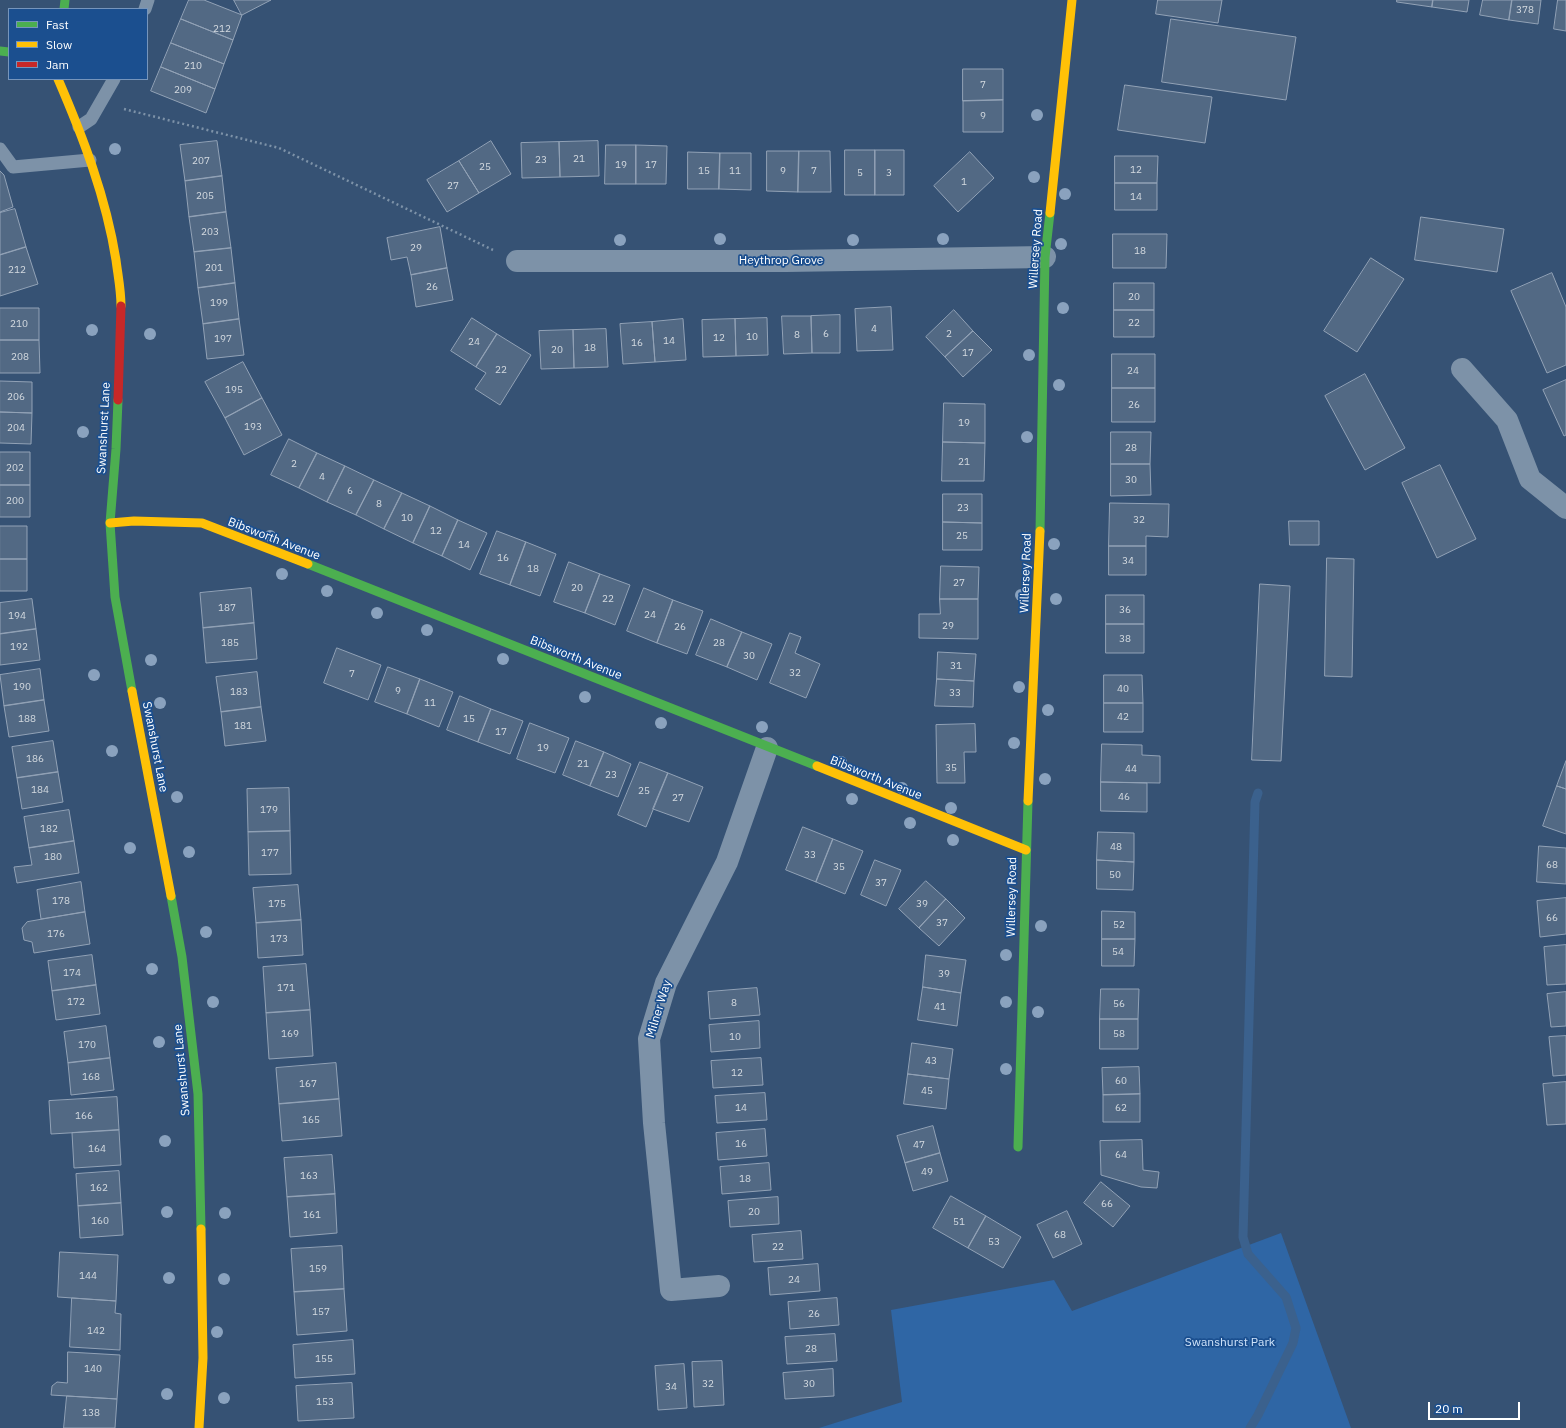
<!DOCTYPE html>
<style>
body{margin:0}
#map{position:relative;width:1566px;height:1428px;overflow:hidden;background:#365274;font-family:"IBM Plex Sans",sans-serif}
canvas{display:block}
.legend{position:absolute;left:8px;top:8px;width:140px;height:72px;box-sizing:border-box;background:#1b4f8f;border:1px solid #7695bc;margin:0;padding:5px 7px;list-style:none;font-size:12px;color:#fff}
.legend li{display:flex;align-items:center;gap:8px;height:20px}
.legend b{width:20px;border:1px solid #7695bc}
.scale{position:absolute;left:1428px;top:1402px;width:92px;height:18px;box-sizing:border-box;border:2px solid #fff;border-top:0;padding-left:5px;font-size:12px;line-height:14px;white-space:nowrap;color:#fff;-webkit-text-stroke:3px #1b4f8f;paint-order:stroke}
</style>
<div id="map">
<canvas width="1566" height="1428"></canvas>
<ul class="legend">
<li><b style="height:5px;background:#4caf50"></b>Fast</li>
<li><b style="height:5px;background:#ffc107"></b>Slow</li>
<li><b style="height:5px;background:#c62828"></b>Jam</li>
</ul>
<div class="scale">20 m</div>
</div>
<script>
const ctx = document.querySelector('canvas').getContext('2d');
ctx.lineJoin = 'round';
function fill(path, color) {
  ctx.fillStyle = color;
  ctx.fill(path, 'evenodd');
}
function stroke(path, color, width, dash) {
  ctx.strokeStyle = color;
  ctx.lineWidth = width;
  ctx.lineCap = dash ? 'butt' : 'round';
  ctx.setLineDash(dash || []);
  ctx.stroke(path);
}
function drawText(font, color, halo, rows, align = 'center') {
  ctx.font = font + ' "IBM Plex Sans",sans-serif';
  ctx.lineWidth = 3.5;
  ctx.setLineDash([]);
  ctx.textBaseline = 'middle';
  ctx.strokeStyle = halo;
  ctx.fillStyle = color;
  for (const [text, x, y, turn = 0] of rows) {
    ctx.save();
    ctx.translate(x, y);
    ctx.rotate((+turn || 0) * Math.PI / 180);
    ctx.textAlign = isNaN(turn) ? turn : align;
    if (halo) ctx.strokeText(text, 0, 0);
    ctx.fillText(text, 0, 0);
    ctx.restore();
  }
}
const green = new Path2D(`
 M1281 1233 1351 1428H819L902 1402 891 1310 1054 1280 1072 1311Z`);
const stream = new Path2D(`
 M1250 1428 1258 1415 1293 1343 1296 1328 1286 1297 1248 1254 1243 1237 1255 802 1258 793`);
const building = new Path2D(`
 M189 0H204L242 15 233 40 181 19Z
 M234 0H271L242 15Z
 M1158 0H1222L1218 23 1156 14Z
 M1397 0H1433L1432 7 1397 2Z
 M1433 0H1469L1467 12 1432 7Z
 M1483 0H1512L1509 20 1480 15Z
 M1512 0H1541L1538 24 1509 20Z
 M1558 0H1566V31L1554 29Z
 M181 19 233 40 224 64 171 43Z
 M1171 19 1296 37 1286 100 1162 82Z
 M171 43 224 64 215 89 161 67Z
 M161 67 215 89 206 113 151 91Z
 M963 69H1003V100L963 101Z
 M1125 85 1212 97 1205 143 1118 130Z
 M1003 100V132H963V101Z
 M217 141 222 176 185 181 180 145Z
 M491 141 511 174 479 193 459 161Z
 M598 141 599 176 560 177 559 142Z
 M559 142 560 177 522 178 521 143Z
 M606 145H636V184H605Z
 M636 145 667 146 666 184H636Z
 M845 150H875V195H845Z
 M875 150H904V195H875Z
 M767 151H799L798 192 767 191Z
 M799 151H830L831 192H798Z
 M688 152 720 153 719 189H688Z
 M970 152 994 178 958 212 934 186Z
 M720 153H751V190L719 189Z
 M1115 156H1158L1157 183H1115Z
 M459 161 479 193 447 212 427 180Z
 M0 171 4 175 13 207 0 212Z
 M222 176 226 212 189 217 185 181Z
 M1115 183H1157V210H1115Z
 M15 209 26 247 0 255V213Z
 M226 212 231 248 194 252 189 217Z
 M1421 217 1504 229 1497 272 1415 260Z
 M440 227 447 268 411 275 407 257 391 260 387 238Z
 M1113 234H1167L1166 268H1113Z
 M26 247 38 284 0 296V255Z
 M231 248 235 283 198 288 194 252Z
 M1371 258 1404 279 1357 352 1324 331Z
 M447 268 453 300 416 307 411 275Z
 M1552 273 1566 307V365L1547 373 1511 291Z
 M235 283 239 319 203 324 198 288Z
 M1114 283H1154V310H1114Z
 M891 307 893 350 857 351 855 309Z
 M0 308H39V340H0Z
 M954 310 973 331 945 357 926 337Z
 M1114 310H1154V337H1114Z
 M840 315V353H812L811 316Z
 M782 316H811L812 353 784 354Z
 M472 318 497 334 476 367 451 351Z
 M767 318 768 355 736 356 735 319Z
 M239 319 244 355 207 359 203 324Z
 M683 319 686 360 655 362 652 322Z
 M735 319 736 356 703 357 702 320Z
 M652 322 655 362 623 364 620 324Z
 M606 329 608 367 574 368 573 330Z
 M573 330 574 368 541 369 539 331Z
 M973 331 992 350 963 377 945 357Z
 M497 334 531 355 500 405 475 389 486 373 476 367Z
 M0 340H39L40 373H0Z
 M1112 354H1155V388H1112Z
 M243 362 262 398 225 418 205 382Z
 M1365 374 1405 448 1365 470 1325 396Z
 M1566 380V435L1564 436 1543 390Z
 M0 381 32 382V413L0 412Z
 M1112 388H1155V422H1112Z
 M262 398 282 435 244 455 225 418Z
 M944 403 985 404V443L943 442Z
 M0 412 32 413 31 444 0 443Z
 M1111 432H1151L1150 464H1111Z
 M289 439 317 453 299 488 271 475Z
 M943 442 985 443 984 481H942Z
 M0 452H30V485H0Z
 M317 453 345 466 327 502 299 488Z
 M1111 464H1150L1151 495 1111 496Z
 M1440 465 1476 539 1437 558 1402 483Z
 M345 466 374 480 356 515 327 502Z
 M374 480 402 493 384 529 356 515Z
 M0 485H30V517H0Z
 M402 493 430 506 413 543 384 529Z
 M943 494H982V523L943 522Z
 M1110 503 1169 504 1168 537 1146 536V546H1109Z
 M430 506 458 520 442 556 413 543Z
 M458 520 487 533 470 570 442 556Z
 M1289 521H1319V545H1290Z
 M943 522 982 523V550H943Z
 M0 526H27V559H0Z
 M497 531 526 542 510 585 480 574Z
 M526 542 556 554 540 596 510 585Z
 M1109 546H1146V575H1109Z
 M1327 558 1354 559 1352 677 1325 676Z
 M0 559H27V591H0Z
 M569 562 600 574 585 613 554 602Z
 M941 566 979 567 978 599H940Z
 M600 574 630 585 615 625 585 613Z
 M1260 584 1290 586 1281 761 1252 760Z
 M251 588 254 623 203 628 200 593Z
 M644 588 673 600 657 643 627 631Z
 M1106 595H1144V624H1106Z
 M32 599 36 629 0 634V603Z
 M940 599H978V639L919 638V614H940Z
 M673 600 703 611 687 654 657 643Z
 M711 619 742 632 727 667 696 655Z
 M254 623 257 659 206 663 203 628Z
 M1106 624H1144V653H1106Z
 M36 629 40 660 0 665V634Z
 M742 632 772 644 757 680 727 667Z
 M790 633 801 637 795 653 820 664 806 698 770 683Z
 M337 648 381 665 368 700 324 683Z
 M938 652 976 654 974 681 937 679Z
 M388 667 420 679 407 714 375 702Z
 M40 669 44 700 4 706 0 675Z
 M257 672 261 707 221 712 216 677Z
 M1104 675H1142L1143 703H1104Z
 M420 679 453 692 439 727 407 714Z
 M937 679 974 681 973 707 935 706Z
 M460 696 491 709 478 742 447 730Z
 M44 700 49 731 9 737 4 706Z
 M1104 703H1143V732H1104Z
 M261 707 266 741 225 746 221 712Z
 M491 709 523 721 510 754 478 742Z
 M530 723 569 738 555 773 517 759Z
 M975 724 976 752H964L965 783H937L936 725Z
 M53 741 58 772 17 778 12 747Z
 M576 741 604 752 590 786 563 775Z
 M1102 744 1142 745V755L1160 756V783L1101 782Z
 M604 752 631 764 618 797 590 786Z
 M1566 761V789L1557 786Z
 M640 762 668 773 646 827 618 815Z
 M58 772 63 802 22 809 17 778Z
 M668 773 703 787 689 822 653 809Z
 M1101 782 1147 783V812L1101 811Z
 M1557 786 1566 789V834L1543 826Z
 M289 788 290 831 248 832 247 789Z
 M69 810 74 841 29 848 24 817Z
 M803 827 833 839 816 882 786 870Z
 M290 831 291 874 249 875 248 832Z
 M1098 832 1134 833V862L1097 860Z
 M833 839 863 851 845 894 816 882Z
 M74 841 79 873 17 883 14 867 32 865 29 848Z
 M1539 846 1566 848V884L1537 882Z
 M875 860 901 870 886 906 861 895Z
 M1097 860 1134 862 1133 890 1097 889Z
 M926 881 946 899 919 928 899 909Z
 M81 882 85 912 41 919 37 890Z
 M298 885 301 920 256 923 253 888Z
 M1566 898V934L1540 937 1537 901Z
 M946 899 965 918 939 946 919 928Z
 M1102 911 1135 912V939H1102Z
 M85 912 90 944 34 953 32 942 24 940 22 928 27 922Z
 M301 920 303 955 258 958 256 923Z
 M1102 939H1135L1134 966H1102Z
 M1566 945V984L1547 985 1544 947Z
 M92 955 96 985 52 991 48 961Z
 M926 955 966 960 961 993 923 987Z
 M306 964 310 1010 266 1013 263 967Z
 M96 985 100 1014 56 1020 52 991Z
 M923 987 961 993 957 1026 918 1020Z
 M757 988 760 1015 710 1019 708 992Z
 M1101 989H1139L1138 1019H1100Z
 M1566 992V1026L1551 1027 1547 994Z
 M310 1010 313 1056 269 1059 266 1013Z
 M1100 1019H1138V1049H1100Z
 M759 1021 760 1048 711 1052 709 1025Z
 M106 1026 110 1058 68 1063 64 1032Z
 M1566 1036V1075L1553 1076 1549 1037Z
 M912 1043 953 1049 949 1079 908 1074Z
 M110 1058 114 1090 71 1095 68 1063Z
 M761 1058 763 1085 713 1088 711 1061Z
 M336 1063 339 1099 279 1104 276 1068Z
 M1139 1067 1140 1094 1103 1095 1102 1068Z
 M908 1074 949 1079 946 1109 904 1104Z
 M1566 1082V1124L1547 1125 1543 1084Z
 M765 1093 767 1120 717 1123 715 1096Z
 M1140 1094V1122H1103V1095Z
 M117 1097 119 1130 51 1134 49 1101Z
 M339 1099 342 1136 282 1141 279 1104Z
 M933 1126 940 1153 905 1163 897 1136Z
 M765 1129 767 1156 718 1160 716 1133Z
 M119 1130 121 1165 74 1168 72 1133Z
 M1142 1140 1143 1170 1159 1172 1157 1188 1141 1187 1101 1175 1100 1141Z
 M940 1153 948 1181 913 1191 905 1163Z
 M332 1155 335 1194 287 1197 284 1158Z
 M769 1163 771 1190 722 1194 720 1167Z
 M119 1171 121 1203 78 1206 76 1174Z
 M1101 1182 1130 1206 1113 1227 1084 1203Z
 M335 1194 337 1233 290 1237 287 1197Z
 M951 1196 986 1216 968 1248 933 1228Z
 M778 1197 779 1224 730 1227 728 1201Z
 M121 1203 123 1235 80 1238 78 1206Z
 M1067 1211 1082 1244 1053 1258 1037 1225Z
 M986 1216 1021 1237 1003 1268 968 1248Z
 M801 1231 803 1259 754 1262 752 1235Z
 M342 1246 344 1289 294 1292 291 1249Z
 M60 1252 118 1255 116 1301 58 1297Z
 M818 1264 820 1291 770 1295 768 1268Z
 M344 1289 347 1331 297 1335 294 1292Z
 M72 1298 116 1301 115 1313 121 1314 120 1350 70 1347Z
 M837 1298 839 1325 790 1329 788 1302Z
 M835 1334 837 1361 787 1364 785 1337Z
 M353 1340 355 1374 295 1378 293 1345Z
 M68 1352 120 1355 117 1399 51 1395 52 1386 57 1382 67 1383Z
 M722 1361 724 1405 694 1407 692 1362Z
 M684 1364 687 1408 658 1410 655 1366Z
 M833 1369 834 1396 785 1399 783 1373Z
 M352 1383 354 1418 298 1421 296 1386Z
 M67 1396 117 1399 115 1428H64Z`);
const path = new Path2D(`
 M124 109 279 148 493 250`);
const lane = new Path2D(`
 M145 9 148 0
 M79 127 91 119 114 79
 M0 149 13 167 90 160`);
const street = new Path2D(`
 M517 261H786L1045 257
 M1462 369 1507 420 1530 479 1566 508
 M719 1286 671 1290 654 1123 649 1039 666 983 727 862 767 748`);
const fast = new Path2D(`
 M64 9 65 0
 M0 51 9 52
 M118 400 116 449 110 523 115 597 132 691
 M1040 531 1045 257 1050 213
 M308 564 817 766
 M171 896 182 957 198 1094 201 1229
 M1018 1147 1028 801`);
const slow = new Path2D(`
 M58 79C83 137 106 197 116 260 118 276 121 290 121 306
 M1050 213 1072 0
 M110 523 134 521 202 523 308 564
 M132 691 171 896
 M817 766 1026 850
 M1028 801 1040 531
 M199 1428 203 1358 201 1229`);
const jam = new Path2D(`
 M118 400 121 306`);
const trees = [
 [1037,115],
 [115,149],
 [1034,177],
 [1065,194],
 [720,239],
 [943,239],
 [620,240],
 [853,240],
 [1061,244],
 [1063,308],
 [92,330],
 [150,334],
 [1029,355],
 [1059,385],
 [83,432],
 [1027,437],
 [270,536],
 [1054,544],
 [282,574],
 [327,591],
 [1021,595],
 [1056,599],
 [377,613],
 [427,630],
 [503,659],
 [151,660],
 [94,675],
 [1019,687],
 [585,697],
 [160,703],
 [1048,710],
 [661,723],
 [762,727],
 [1014,743],
 [112,751],
 [841,762],
 [1045,779],
 [902,788],
 [177,797],
 [852,799],
 [951,808],
 [910,823],
 [953,840],
 [130,848],
 [189,852],
 [1041,926],
 [206,932],
 [1006,955],
 [152,969],
 [213,1002],
 [1006,1002],
 [1038,1012],
 [159,1042],
 [1006,1069],
 [165,1141],
 [167,1212],
 [225,1213],
 [169,1278],
 [224,1279],
 [217,1332],
 [167,1394],
 [224,1398]
];
const numberNames = [
 ["378",1525,10],
 ["212",222,29],
 ["210",193,66],
 ["7",983,85],
 ["209",183,90],
 ["9",983,116],
 ["21",579,159],
 ["23",541,160],
 ["207",201,161],
 ["19",621,165],
 ["17",651,165],
 ["25",485,167],
 ["12",1136,170],
 ["15",704,171],
 ["11",735,171],
 ["9",783,171],
 ["7",814,171],
 ["5",860,173],
 ["3",889,173],
 ["1",964,182],
 ["27",453,186],
 ["205",205,196],
 ["14",1136,197],
 ["203",210,232],
 ["29",416,248],
 ["18",1140,251],
 ["201",214,268],
 ["212",17,270],
 ["26",432,287],
 ["20",1134,297],
 ["199",219,303],
 ["22",1134,323],
 ["210",19,324],
 ["4",874,329],
 ["6",826,334],
 ["2",949,334],
 ["8",797,335],
 ["10",752,337],
 ["12",719,338],
 ["197",223,339],
 ["14",669,341],
 ["24",474,342],
 ["16",637,343],
 ["18",590,348],
 ["20",557,350],
 ["17",968,353],
 ["208",20,357],
 ["22",501,370],
 ["24",1133,371],
 ["195",234,390],
 ["206",16,397],
 ["26",1134,405],
 ["19",964,423],
 ["193",253,427],
 ["204",16,428],
 ["28",1131,448],
 ["21",964,462],
 ["2",294,464],
 ["202",15,468],
 ["4",322,477],
 ["30",1131,480],
 ["6",350,491],
 ["200",15,501],
 ["8",379,504],
 ["23",963,508],
 ["10",407,518],
 ["32",1139,520],
 ["12",436,531],
 ["25",962,536],
 ["14",464,545],
 ["16",503,558],
 ["34",1128,561],
 ["18",533,569],
 ["27",959,583],
 ["20",577,588],
 ["22",608,599],
 ["187",227,608],
 ["36",1125,610],
 ["24",650,615],
 ["194",17,616],
 ["29",948,626],
 ["26",680,627],
 ["38",1125,639],
 ["185",230,643],
 ["28",719,643],
 ["192",19,647],
 ["30",749,656],
 ["31",956,666],
 ["32",795,673],
 ["7",352,674],
 ["190",22,687],
 ["40",1123,689],
 ["9",398,691],
 ["183",239,692],
 ["33",955,693],
 ["11",430,703],
 ["42",1123,717],
 ["188",27,719],
 ["15",469,719],
 ["181",243,726],
 ["17",501,732],
 ["19",543,748],
 ["186",35,759],
 ["21",583,764],
 ["35",951,768],
 ["44",1131,769],
 ["23",611,775],
 ["184",40,790],
 ["25",644,791],
 ["46",1124,797],
 ["27",678,798],
 ["179",269,810],
 ["182",49,829],
 ["48",1116,847],
 ["177",270,853],
 ["33",810,855],
 ["180",53,857],
 ["68",1552,865],
 ["35",839,867],
 ["50",1115,875],
 ["37",881,883],
 ["178",61,901],
 ["175",277,904],
 ["39",922,904],
 ["66",1552,918],
 ["37",942,923],
 ["52",1119,925],
 ["176",56,934],
 ["173",279,939],
 ["54",1118,952],
 ["174",72,973],
 ["39",944,974],
 ["171",286,988],
 ["172",76,1002],
 ["8",734,1003],
 ["56",1119,1004],
 ["41",940,1007],
 ["169",290,1034],
 ["58",1119,1034],
 ["10",735,1037],
 ["170",87,1045],
 ["43",931,1061],
 ["12",737,1073],
 ["168",91,1077],
 ["60",1121,1081],
 ["167",308,1084],
 ["45",927,1091],
 ["14",741,1108],
 ["62",1121,1108],
 ["166",84,1116],
 ["165",311,1120],
 ["16",741,1144],
 ["47",919,1145],
 ["164",97,1149],
 ["64",1121,1155],
 ["49",927,1172],
 ["163",309,1176],
 ["18",745,1179],
 ["162",99,1188],
 ["66",1107,1204],
 ["20",754,1212],
 ["161",312,1215],
 ["160",100,1221],
 ["51",959,1222],
 ["68",1060,1235],
 ["53",994,1242],
 ["22",778,1247],
 ["159",318,1269],
 ["144",88,1276],
 ["24",794,1280],
 ["157",321,1312],
 ["26",814,1314],
 ["142",96,1331],
 ["28",811,1349],
 ["155",324,1359],
 ["140",93,1369],
 ["32",708,1384],
 ["30",809,1384],
 ["34",671,1387],
 ["153",325,1402],
 ["138",91,1413]
];
const streetNames = [
 ["Willersey Road",1036,249,-86],
 ["Heythrop Grove",781,261],
 ["Swanshurst Lane",104,428,-87],
 ["Bibsworth Avenue",274,539,21],
 ["Willersey Road",1026,573,-88],
 ["Bibsworth Avenue",576,658,22],
 ["Swanshurst Lane",155,747,79],
 ["Bibsworth Avenue",876,778,22],
 ["Willersey Road",1012,897,-89],
 ["Milner Way",659,1009,-73],
 ["Swanshurst Lane",182,1070,-95]
];
const parkNames = [
 ["Swanshurst Park",1230,1343]
];
fill(green, '#2f66a5');
stroke(stream, '#3b618d', 9);
fill(building, '#526984');
stroke(building, '#92a2b6', 1);
stroke(path, '#7d92a8', 2.5, [2, 3]);
stroke(lane, '#7d92a8', 13);
stroke(street, '#7d92a8', 22);
stroke(fast, '#4caf50', 9);
stroke(slow, '#ffc107', 9);
stroke(jam, '#c62828', 9);
ctx.fillStyle = '#8aa2be';
for (const [x, y] of trees) {
  ctx.beginPath();
  ctx.arc(x, y, 6, 0, 2 * Math.PI);
  ctx.fill();
}
drawText('10px', '#d4dae0', null, numberNames);
drawText('12px', '#fff', '#1b4f8f', streetNames);
drawText('12px', '#cfe3fa', '#1b4f8f', parkNames);
</script>
